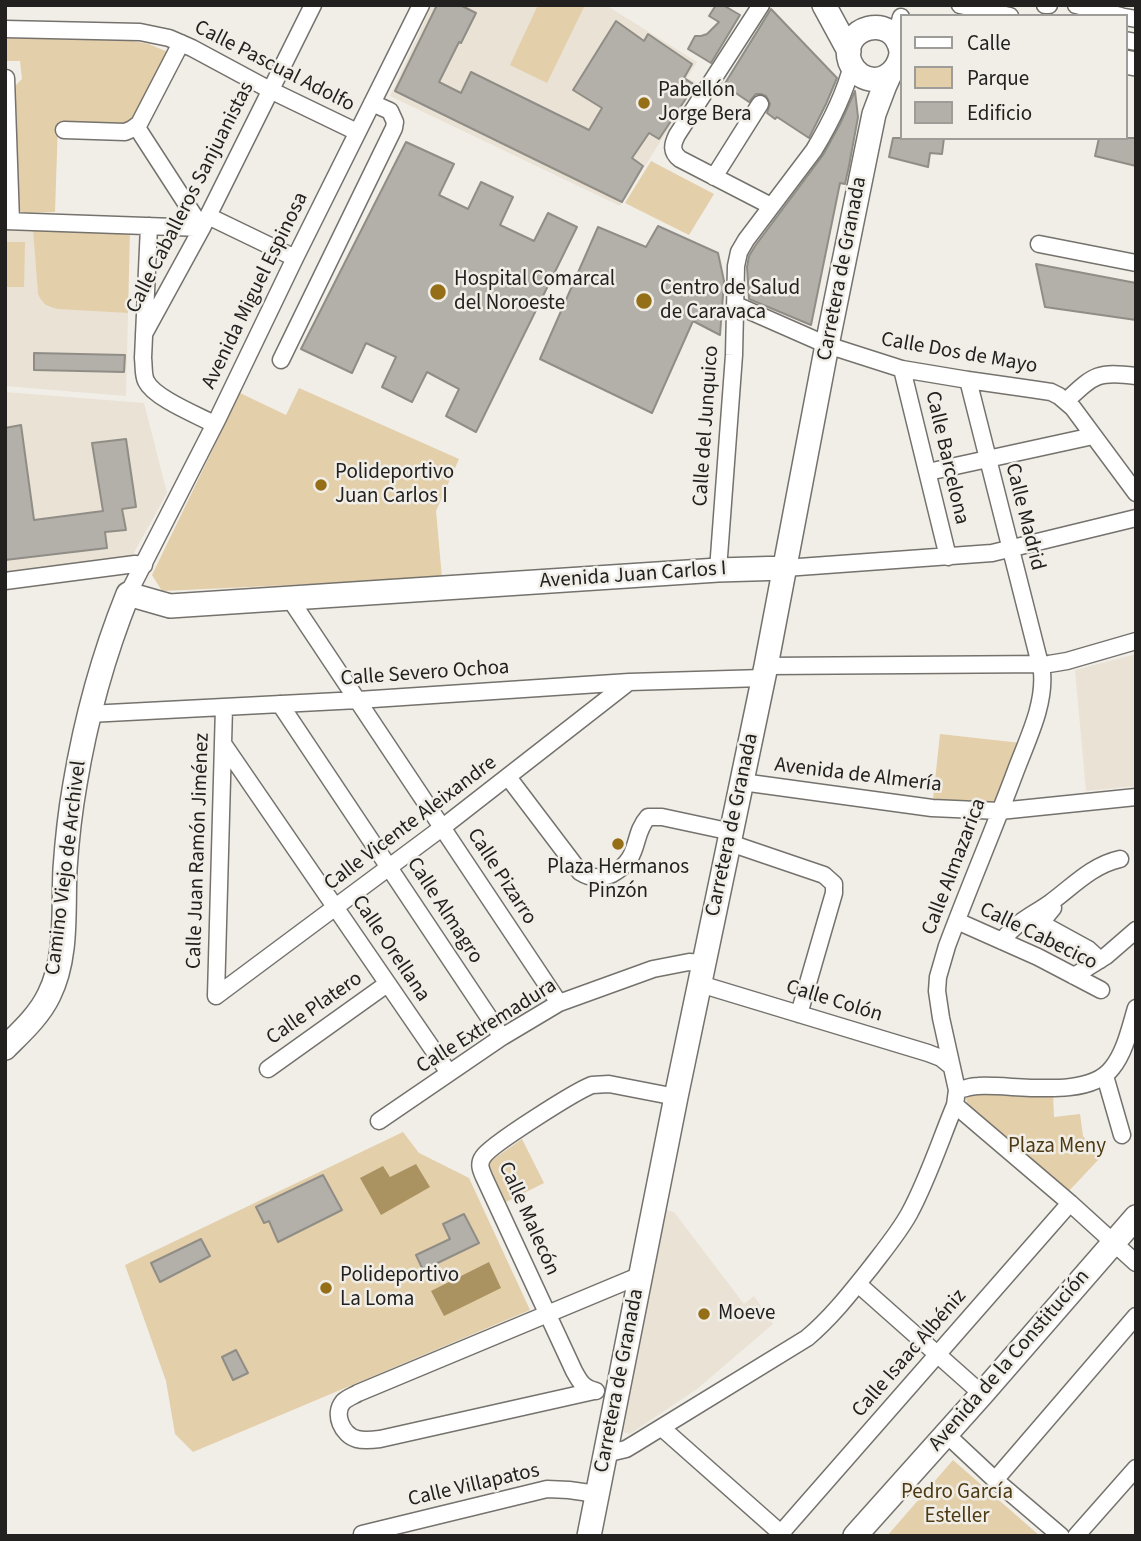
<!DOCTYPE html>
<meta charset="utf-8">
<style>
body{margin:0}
#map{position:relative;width:1141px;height:1541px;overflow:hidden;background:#f1eee8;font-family:"Source Sans 3",sans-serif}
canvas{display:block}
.frame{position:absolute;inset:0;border:7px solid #22211f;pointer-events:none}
.legend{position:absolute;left:900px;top:14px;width:228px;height:126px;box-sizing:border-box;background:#f1eee8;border:2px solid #9e9c98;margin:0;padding:9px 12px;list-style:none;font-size:21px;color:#22211f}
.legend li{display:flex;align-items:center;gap:14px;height:35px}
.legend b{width:35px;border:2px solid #9e9c98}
</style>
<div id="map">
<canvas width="1141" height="1541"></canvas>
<div class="frame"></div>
<ul class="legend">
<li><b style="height:9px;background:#fff"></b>Calle</li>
<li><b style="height:19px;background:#e3cfa9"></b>Parque</li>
<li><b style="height:19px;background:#b3b0aa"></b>Edificio</li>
</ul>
</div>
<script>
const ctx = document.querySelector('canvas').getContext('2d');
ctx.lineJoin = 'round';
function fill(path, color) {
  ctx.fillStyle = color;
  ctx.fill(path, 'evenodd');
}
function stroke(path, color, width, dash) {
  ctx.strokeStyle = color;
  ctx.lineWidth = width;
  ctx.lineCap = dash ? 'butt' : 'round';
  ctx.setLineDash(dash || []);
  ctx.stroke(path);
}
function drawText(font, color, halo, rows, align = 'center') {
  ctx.font = font + ' "Source Sans 3",sans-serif';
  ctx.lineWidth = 5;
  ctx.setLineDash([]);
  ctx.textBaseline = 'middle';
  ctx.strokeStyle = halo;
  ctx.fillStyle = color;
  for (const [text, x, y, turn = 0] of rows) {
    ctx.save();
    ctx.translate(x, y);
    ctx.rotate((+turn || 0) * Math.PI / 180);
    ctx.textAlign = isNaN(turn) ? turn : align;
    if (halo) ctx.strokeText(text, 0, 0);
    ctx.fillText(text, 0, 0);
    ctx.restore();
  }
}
const built = new Path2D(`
 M432 5H610L609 7 697 62 687 78 697 83 620 206 390 96Z
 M5 229 33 230 38 293 42 302 48 307 128 313 126 396 5 386Z
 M5 392 144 403 167 493 131 558 5 576Z
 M1136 654V786L1086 791 1075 670Z
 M663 1209 674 1212 744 1304 754 1296 773 1324 697 1389 630 1434 619 1431Z`);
const green = new Path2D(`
 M538 5H585L547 83 510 65Z
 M5 37 133 41 149 44 170 53 132 122 127 125 58 122 55 212 22 213 19 209 14 87 22 79 20 61H5Z
 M651 161 714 194 689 235 625 203Z
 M33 230 130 231 128 313 59 309C47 307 43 305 38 294Z
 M5 242H25L24 287H5Z
 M299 388 459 459 436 511 442 578 162 591 152 575 240 393 286 415Z
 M940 734 1021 743 998 802 933 799Z
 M971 1091 1053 1094 1054 1117 1080 1114 1083 1136 1100 1158 1067 1193 968 1106 966 1098Z
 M403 1132 419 1153 469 1178 530 1310 193 1452 175 1434 166 1381 125 1265Z
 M522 1139 544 1183 506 1202 488 1163Z
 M953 1460 1040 1536H887Z`);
const water = new Path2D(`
 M416 1164 430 1187 381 1215 360 1178 383 1166 390 1177Z
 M489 1262 501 1288 444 1316 431 1291Z`);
const building = new Path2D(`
 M437 5H460L476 13 461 43 459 42 439 82 461 93 471 72 589 130 602 108 573 90 616 21 644 41 648 34 692 64 684 78 695 85 659 139 649 133 632 158 643 166 622 202 395 91Z
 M716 5H723L740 15 711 63 688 49 695 36H701L707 34 719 22 709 16Z
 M771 9 837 78 826 104 809 138 777 117 775 119 767 113 770 104 766 96 761 94H756L749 102 724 85Z
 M855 91 858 117 849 166 845 184 840 183 811 325 749 299 747 267 749 256 755 246 823 155 840 124Z
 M893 138H944L942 154 930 153 928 167 889 157Z
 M1099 138H1136V166L1095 156Z
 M406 142 454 164 439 195 468 209 481 182 513 197 500 225 534 241 548 213 577 227 476 432 446 416 459 389 427 372 412 402 382 387 396 357 366 343 352 373 301 349Z
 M658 226 718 253 724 281 720 335 693 321 652 413 540 359 598 227 646 247Z
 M1036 264 1136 283V320L1045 307Z
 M34 353 125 355 124 372 34 370Z
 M21 425 34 520 103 511 92 443 126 439 136 507 122 509 126 530 105 532 107 548 5 560V428Z
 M323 1175 342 1210 278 1242 269 1221 264 1223 256 1207Z
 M464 1214 479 1243 423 1270 416 1255 450 1239 443 1224Z
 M201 1239 210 1256 160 1282 151 1263Z
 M236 1350 248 1373 233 1380 222 1357Z`);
const street = new Path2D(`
 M761 5 677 135C672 145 671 152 680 159L771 206
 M960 5 1010 16
 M1045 5H1049
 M1076 5 1121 16
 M1125 17 1136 19
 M5 29 140 32 169 38 192 48 270 90 357 132
 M896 37 901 17
 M1125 40 1136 42
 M6 78 11 221
 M136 126 202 228
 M64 130 125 132 132 129 139 124 181 43
 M714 177 760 104
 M208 216 295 258
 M5 221 202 228
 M149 226 143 358C144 366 143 375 146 381 154 398 197 415 214 424
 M1039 244 1136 263
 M736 305 827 345 902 369 968 380 1031 389 1051 392 1059 396 1073 408 1136 493
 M144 334 202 228 313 5
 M281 360 394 128 395 122 390 111 372 103
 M902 369 948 557
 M1066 401C1094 375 1097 371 1136 376
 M928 472 1093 436
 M785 568 992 553 1136 518
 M718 570 734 355 736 266 739 252 746 240 814 150C829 125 845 93 852 65
 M5 581 135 564 144 565
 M128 594 218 418 295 258 421 5
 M290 599 559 1003
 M766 666 1049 664 1067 661 1136 641
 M280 704 502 1037
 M89 714 358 700 629 682 763 678
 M224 745 449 1073
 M508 777 580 872C591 879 601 879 612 874 642 858 631 836 648 817H662L732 832
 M742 782 932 808 1000 811 1136 797
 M730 843 824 875 834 884V893L799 1014
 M1050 906 1053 908 1044 919 1043 923 1046 926 1088 949 1100 960
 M957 921 1038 957 1101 990
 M1002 941C1017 921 1030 917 1050 903 1072 887 1092 865 1120 859
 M1074 976 1106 956 1136 930
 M700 984 928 1053 941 1058 952 1067
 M216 996 443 827 629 682
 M216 996 224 707
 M268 1069 387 984
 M1105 1076 1122 1135
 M957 1090C964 1089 971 1086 978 1086 1014 1084 1088 1100 1112 1068 1125 1052 1130 1028 1136 1008
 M955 1105 1070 1203 1136 1263
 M379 1121 502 1037 559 1003 653 969 689 962 705 963
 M858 1284 982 1394
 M594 1391 380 1439C372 1440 364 1441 357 1439 342 1435 333 1414 343 1402 347 1398 353 1396 358 1393L641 1275
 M596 1391C583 1388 580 1382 574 1371L484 1177C481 1170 478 1164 483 1157 490 1145 576 1091 592 1085L609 1084 676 1097
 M662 1428 784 1536
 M946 1434 993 1478 1061 1536
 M605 1454 626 1449 636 1443 807 1338C832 1317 852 1291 872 1266 885 1249 899 1232 909 1214 928 1179 940 1141 955 1105L957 1090 941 1018 937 991 938 977 947 946C969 887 994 829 1016 770 1028 738 1045 705 1042 672L968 380
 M995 1480 1136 1316
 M781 1533 1070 1203
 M362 1534 547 1489 569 1490 597 1494
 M1076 1536 1136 1468`);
const secondary = new Path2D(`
 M824 5 849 51
 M901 51C894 11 838 27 850 62 852 67 856 72 860 75 879 87 898 73 901 54
 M1125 62 1136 64
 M5 1048C21 1032 39 1016 49 995 68 957 63 910 65 869 67 840 70 812 75 784 86 718 103 656 128 594L170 606 718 570 785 568
 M589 1536 676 1097 766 666 827 345 867 148 874 114 885 85 890 74
 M855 1536 982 1394 1136 1217`);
const markers = [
 [644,103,7,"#946f17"],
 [438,292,9,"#946f17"],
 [644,301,9,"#946f17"],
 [321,485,7,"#946f17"],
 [618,844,7,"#946f17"],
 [326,1288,7,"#946f17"],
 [704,1314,7,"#946f17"]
];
const streetNames = [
 ["Calle Pascual Adolfo",274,67,27],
 ["Calle Caballeros Sanjuanistas",191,198,-63],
 ["Carretera de Granada",843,269,-79],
 ["Avenida Miguel Espinosa",256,291,-64],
 ["Calle Dos de Mayo",959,354,10],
 ["Calle del Junquico",707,426,-86],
 ["Calle Barcelona",946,458,77],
 ["Calle Madrid",1024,517,76],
 ["Avenida Juan Carlos I",633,576,-4],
 ["Calle Severo Ochoa",425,674,-4],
 ["Avenida de Almería",858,776,7],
 ["Calle Vicente Aleixandre",411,824,-37],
 ["Carretera de Granada",733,825,-78],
 ["Calle Juan Ramón Jiménez",199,851,-88],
 ["Calle Almazarica",955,867,-69],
 ["Camino Viejo de Archivel",67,868,-83],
 ["Calle Pizarro",501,877,57],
 ["Calle Almagro",444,911,57],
 ["Calle Cabecico",1038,937,26],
 ["Calle Orellana",390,949,56],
 ["Calle Colón",834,1002,17],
 ["Calle Platero",315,1009,-35],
 ["Calle Extremadura",487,1027,-32],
 ["Calle Malecón",528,1219,66],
 ["Calle Isaac Albéniz",910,1354,-49],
 ["Avenida de la Constitución",1010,1361,-49],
 ["Carretera de Granada",620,1381,-79],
 ["Calle Villapatos",474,1486,-13]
];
const poiNames = [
 ["Pabellón",658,91],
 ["Jorge Bera",658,115],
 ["Hospital Comarcal",454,280],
 ["del Noroeste",454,304],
 ["Centro de Salud",660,289],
 ["de Caravaca",660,313],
 ["Polideportivo",335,473],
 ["Juan Carlos I",335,497],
 ["Plaza Hermanos",618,868,"center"],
 ["Pinzón",618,892,"center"],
 ["Polideportivo",340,1276],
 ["La Loma",340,1300],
 ["Moeve",718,1314]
];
const parkNames = [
 ["Plaza Meny",1057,1147],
 ["Pedro García",957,1493],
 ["Esteller",957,1517]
];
fill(built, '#e9e2d5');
fill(green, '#e3cfa9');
fill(water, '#ab9261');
fill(building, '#b3b0aa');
stroke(building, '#908d87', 2);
stroke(street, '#75726d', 19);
stroke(secondary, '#75726d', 26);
stroke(street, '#fff', 16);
stroke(secondary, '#fff', 23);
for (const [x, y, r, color] of markers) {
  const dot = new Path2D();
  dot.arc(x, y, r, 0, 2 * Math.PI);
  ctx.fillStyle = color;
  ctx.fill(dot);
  stroke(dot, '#f1eee8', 2.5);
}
drawText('21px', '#22211f', '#f1eee8', streetNames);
drawText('21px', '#22211f', '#f1eee8', poiNames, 'left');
drawText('21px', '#4d3a12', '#f1eee8', parkNames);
</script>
